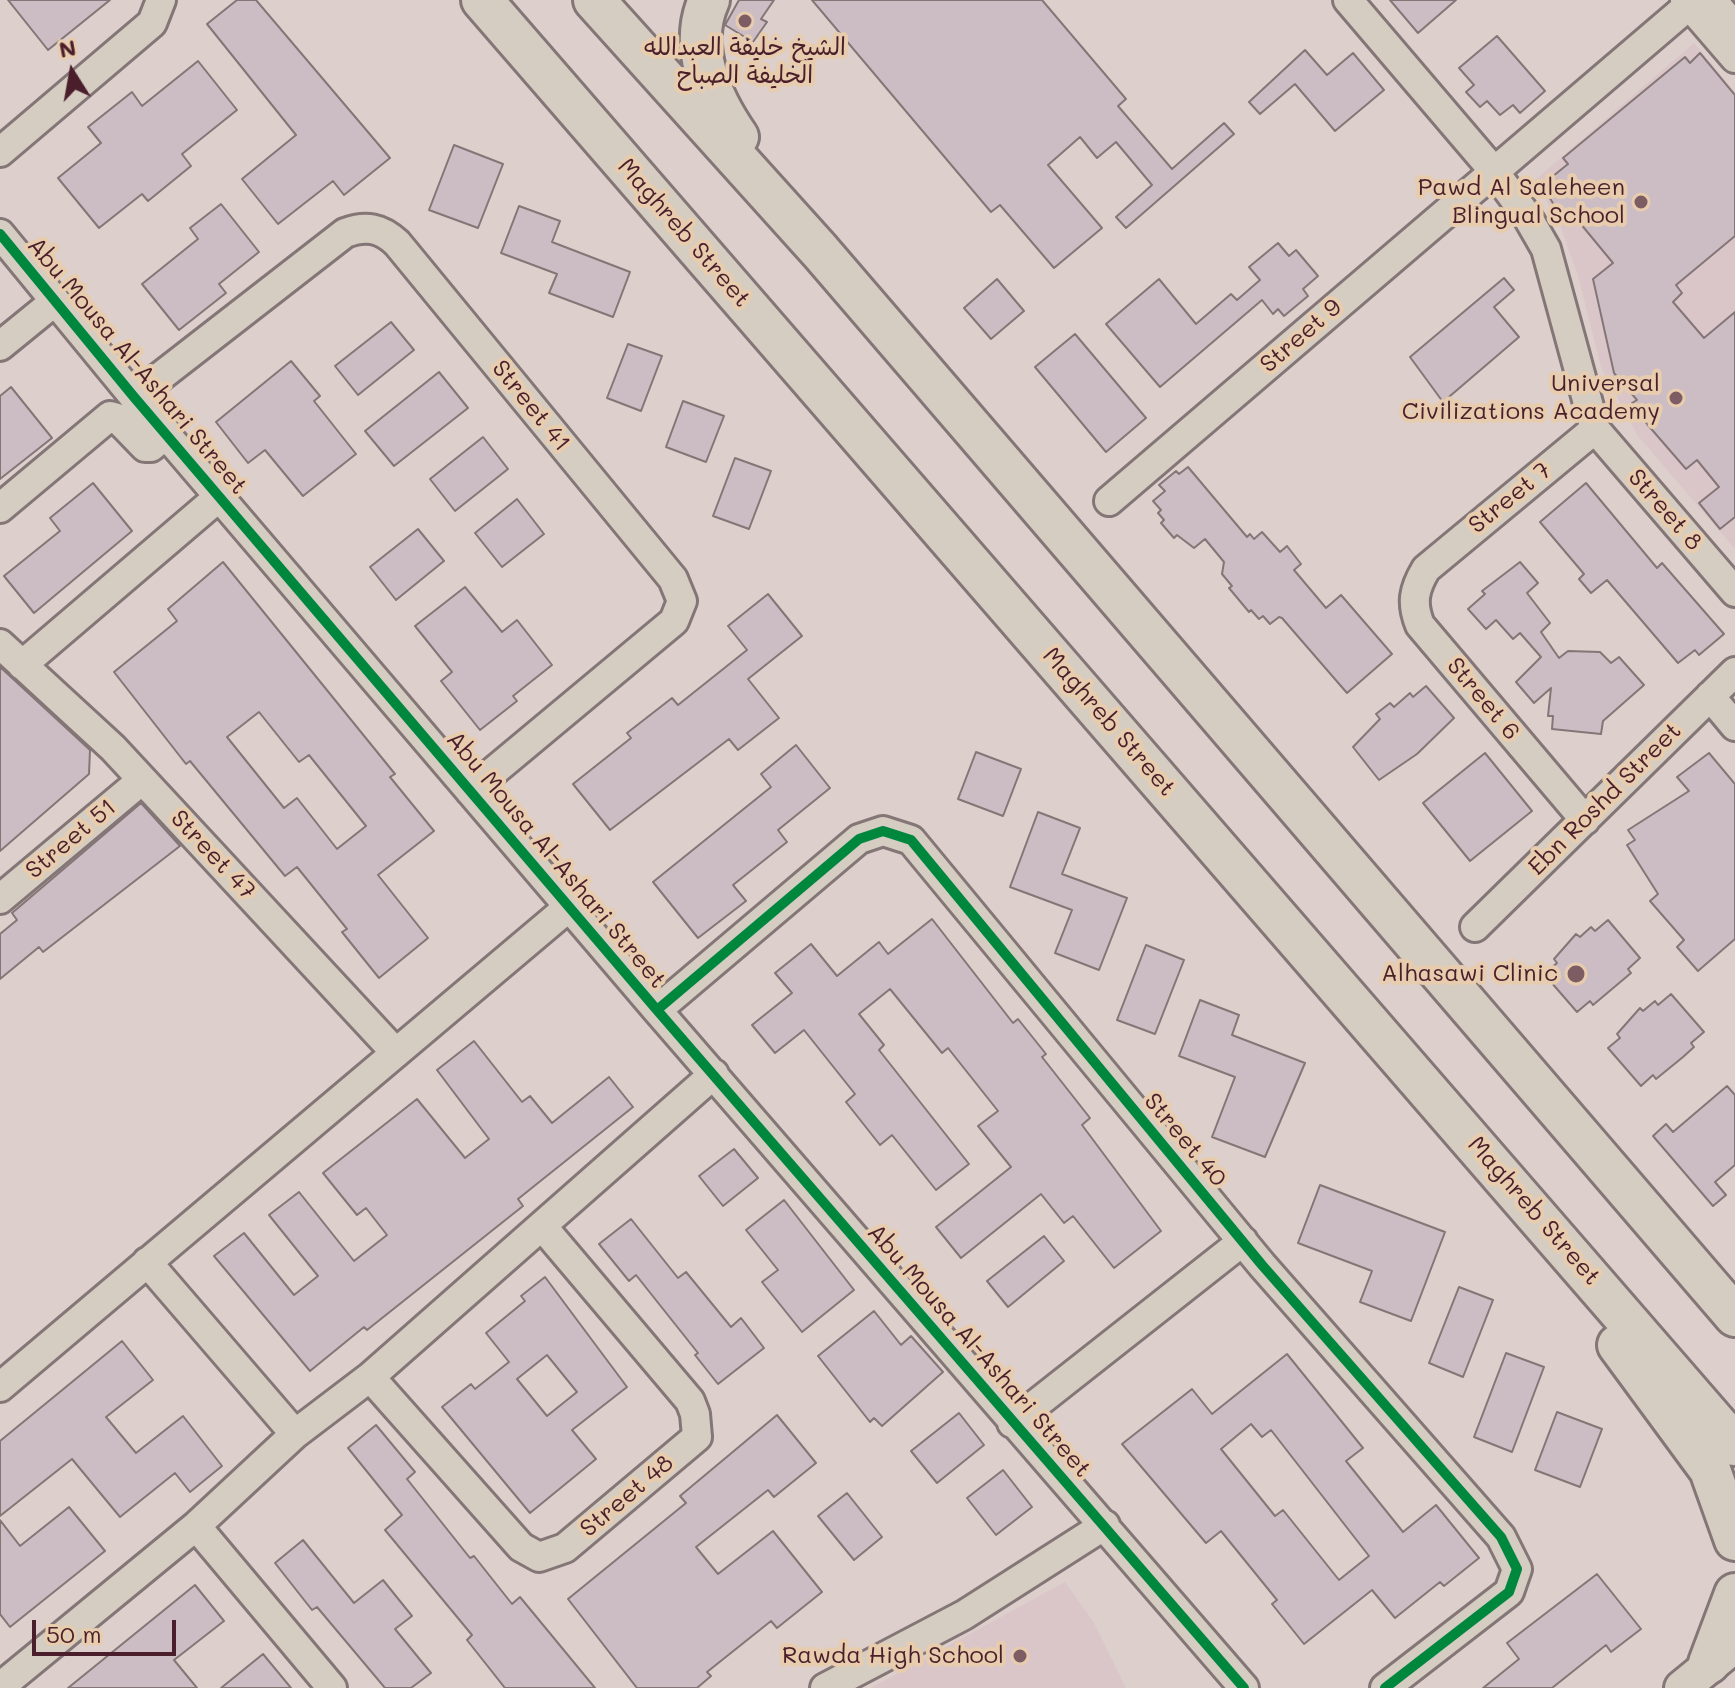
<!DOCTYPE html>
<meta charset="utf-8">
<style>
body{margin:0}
#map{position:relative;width:1735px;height:1688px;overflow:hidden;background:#ddcfcb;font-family:Mali,sans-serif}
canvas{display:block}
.north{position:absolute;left:32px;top:32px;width:80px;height:80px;-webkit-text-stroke:6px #e7ccae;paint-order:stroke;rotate:349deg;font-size:22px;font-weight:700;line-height:32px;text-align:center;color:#4a1f2b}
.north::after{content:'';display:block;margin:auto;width:28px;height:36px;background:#4a1f2b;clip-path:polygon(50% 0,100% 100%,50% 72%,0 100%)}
.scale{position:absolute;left:32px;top:1620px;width:144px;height:36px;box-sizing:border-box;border:4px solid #4a1f2b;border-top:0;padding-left:10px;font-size:24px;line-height:28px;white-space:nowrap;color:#4a1f2b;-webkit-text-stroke:6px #e7ccae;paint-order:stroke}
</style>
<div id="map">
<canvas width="1735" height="1688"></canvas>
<div class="north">N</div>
<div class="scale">50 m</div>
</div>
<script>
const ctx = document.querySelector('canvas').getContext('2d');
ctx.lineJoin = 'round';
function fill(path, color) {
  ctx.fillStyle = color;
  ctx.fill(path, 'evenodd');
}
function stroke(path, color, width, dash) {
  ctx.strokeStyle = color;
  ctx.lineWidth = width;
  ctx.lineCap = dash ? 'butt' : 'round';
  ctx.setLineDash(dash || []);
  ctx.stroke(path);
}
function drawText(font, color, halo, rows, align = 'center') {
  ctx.font = font + ' Mali,"Playpen Sans Arabic",sans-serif';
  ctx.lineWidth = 8;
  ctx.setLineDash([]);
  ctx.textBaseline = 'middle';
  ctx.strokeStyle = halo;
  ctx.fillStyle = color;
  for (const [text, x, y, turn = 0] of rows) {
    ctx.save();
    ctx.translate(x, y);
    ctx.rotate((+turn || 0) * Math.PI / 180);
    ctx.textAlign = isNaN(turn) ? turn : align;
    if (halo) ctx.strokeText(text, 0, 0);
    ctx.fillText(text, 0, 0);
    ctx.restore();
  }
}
const built = new Path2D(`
 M1694 43 1735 92V549L1638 436 1601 367 1578 276 1560 225 1535 180Z
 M1065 1582 1094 1623 1126 1688H871Z`);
const building = new Path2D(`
 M8 0H110L48 50Z
 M237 0H256L390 158 344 195 333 181 278 224 242 179 296 135 207 24Z
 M739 0H774L761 19 767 22 753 42 725 25Z
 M812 0H1042L1126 99 1118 106 1172 169 1224 123 1234 134 1126 228 1116 217 1152 185 1116 142 1097 158 1080 137 1048 165 1102 228 1054 268 1000 205 991 212Z
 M1390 0H1456L1418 33Z
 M1497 36 1545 91 1520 113 1513 105 1500 115 1487 101 1480 107 1466 92 1474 85 1459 68Z
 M1305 50 1327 75 1353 53 1384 90 1335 131 1295 84 1260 114 1249 102Z
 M1700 53 1735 95V236L1676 285 1682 293 1673 302 1704 338 1735 312V517L1720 529 1699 503 1719 487 1697 460 1686 469 1647 424 1632 403 1637 400 1614 373 1593 279 1613 263 1575 217 1566 225 1542 185 1568 164 1563 158 1685 57 1690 63Z
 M198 61 237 110 182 154 191 166 148 201 142 194 99 228 58 178 101 143 88 127 132 92 142 106Z
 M454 145 503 164 478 228 429 210Z
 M221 204 259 252 219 284 226 293 179 330 142 284 198 239 190 228Z
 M519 206 560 221 552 242 630 272 613 317 549 293 557 274 501 253Z
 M1278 243 1289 256 1296 250 1318 276 1303 289 1308 296 1284 316 1278 309 1273 314 1262 300 1160 387 1106 324 1159 279 1196 324 1231 294 1237 300 1260 280 1249 267Z
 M1504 278 1514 290 1494 307 1519 337 1443 402 1410 357Z
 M997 279 1024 311 991 339 964 308Z
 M391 322 414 350 358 395 335 366Z
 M1075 334 1146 418 1106 452 1035 367Z
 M628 344 662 356 641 411 607 398Z
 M291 361 320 396 314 401 356 454 303 496 265 450 248 463 216 422Z
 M439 372 468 408 394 466 365 431Z
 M11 387 52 438 0 479V396Z
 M683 401 724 416 706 462 666 447Z
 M483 437 508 469 455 511 430 479Z
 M735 458 771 471 749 529 713 516Z
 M1188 467 1247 537 1250 534 1254 539 1262 532 1280 552 1287 546 1301 564 1294 570 1326 608 1341 595 1392 654 1347 693 1282 618 1279 617 1270 624 1263 616 1259 619 1251 610 1249 612 1229 588 1232 586 1222 574 1224 562 1205 539 1194 548 1177 535 1174 538 1161 523 1164 520 1158 513 1161 510 1153 501 1165 491 1159 485 1176 471 1179 474Z
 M93 483 132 531 34 613 4 576 60 531 50 518Z
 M1586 483 1657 568 1662 563 1724 634 1699 655 1695 650 1678 663 1607 580 1591 593 1579 579 1584 574 1540 522Z
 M517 499 544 534 502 567 475 533Z
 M418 529 444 561 396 600 370 567Z
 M223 562 395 774 390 777 434 831 378 875 428 938 379 978 342 932 347 929 297 867 285 876 190 761 186 764 114 672 177 621 168 609ZM259 712 299 762 309 755 366 826 337 849 297 798 284 808 227 737Z
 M1520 562 1538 583 1527 593 1550 623 1541 632 1559 658 1568 651 1600 652 1611 663 1619 657 1644 685 1603 721 1601 734 1552 729 1553 716H1548L1551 688 1534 703 1516 682 1541 657 1520 633 1513 639 1496 620 1486 629 1468 609 1485 594 1482 591Z
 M465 587 502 632 517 620 552 665 513 696 517 701 480 730 441 681 452 672 415 626Z
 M768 594 802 636 748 679 779 718 738 750 729 739 610 830 573 784 631 738 627 733 672 698 678 705 747 650 728 626Z
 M0 667 90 750 89 774 0 851Z
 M1426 686 1454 718 1417 754 1379 780 1353 747 1380 719 1376 714 1390 703 1394 707 1410 693 1413 697Z
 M796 745 830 788 778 830 787 842 733 885 746 901 698 938 653 882 771 787 761 774Z
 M976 752 1021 769 1003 816 958 799Z
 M1485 753 1532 811 1470 861 1423 803Z
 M1709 753 1735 784V939L1698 971 1677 947 1684 940 1650 901 1658 894 1627 845 1635 840 1628 830 1689 791 1677 777Z
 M141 803 180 846 43 952 39 947 0 979V934L17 920 12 913Z
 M1038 812 1080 828 1062 874 1127 898 1099 970 1055 953 1072 910 1010 887Z
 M932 919 1013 1023 1018 1019 1046 1054 1042 1057 1090 1118 1082 1125 1161 1231 1114 1268 1073 1216 1064 1223 1041 1194 961 1258 936 1227 1011 1167 978 1126 998 1111 948 1048 942 1053 890 989 859 1014 884 1045 879 1050 969 1164 936 1190 892 1135 880 1145 846 1102 855 1094 804 1030 775 1053 752 1025 792 993 775 973 811 944 837 976 879 942 888 954Z
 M1608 920 1640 958 1628 969 1631 973 1593 1005 1590 1001 1577 1012 1544 974 1557 963 1554 959 1576 934 1580 937 1591 927 1595 931Z
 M1146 945 1184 960 1155 1034 1117 1020Z
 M1671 994 1704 1032 1691 1043 1694 1047 1683 1057 1656 1079 1653 1075 1641 1086 1608 1048 1620 1038 1617 1034 1640 1008 1643 1011 1655 1001 1658 1005Z
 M1200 1000 1239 1015 1232 1035 1305 1063 1265 1157 1212 1137 1235 1077 1179 1056Z
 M474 1041 522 1102 530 1096 552 1123 609 1077 633 1107 518 1199 523 1206 367 1330 364 1327 310 1371 214 1256 244 1233 294 1295 318 1276 269 1215 299 1192 354 1261 387 1235 366 1208 357 1215 323 1173 417 1099 465 1158 489 1139 437 1070Z
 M1727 1086 1735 1095V1165L1715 1182 1726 1195 1713 1206 1653 1136 1666 1124 1673 1132Z
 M734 1149 758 1178 723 1206 699 1176Z
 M1320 1185 1445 1232 1411 1321 1360 1302 1372 1271 1298 1243Z
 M784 1200 854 1290 802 1332 762 1282 778 1270 746 1230Z
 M631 1219 678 1278 686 1272 731 1327 741 1318 764 1348 718 1384 695 1355 698 1353 636 1275 629 1281 599 1244Z
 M1044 1236 1064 1261 1008 1307 987 1281Z
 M545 1277 627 1387 572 1430 596 1459 530 1513 442 1407 471 1384 475 1389 509 1362 486 1333 525 1301 521 1296ZM547 1355 577 1392 547 1416 517 1379Z
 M1459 1287 1493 1300 1463 1377 1429 1363Z
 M874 1311 901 1345 911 1336 943 1372 882 1426 874 1418 870 1422 818 1356Z
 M122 1341 153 1380 106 1417 136 1453 183 1416 222 1466 190 1492 175 1473 120 1517 72 1459 0 1516V1441Z
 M1506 1353 1544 1367 1512 1452 1474 1437Z
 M1287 1354 1363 1448 1346 1461 1403 1532 1436 1505 1479 1558 1444 1586 1440 1582 1395 1618 1372 1590 1304 1644 1272 1604 1277 1600 1221 1531 1206 1543 1122 1444 1192 1389 1212 1414ZM1251 1424 1262 1437 1271 1430 1369 1556 1339 1580 1283 1510 1275 1516 1221 1449Z
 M1557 1412 1602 1429 1580 1487 1535 1470Z
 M959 1413 984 1445 937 1483 911 1451Z
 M777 1415 816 1463 774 1497 768 1490 696 1547 718 1574 773 1531 822 1592 777 1628 771 1621 707 1672 711 1676 697 1688H637L568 1599 686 1503 680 1496Z
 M376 1425 415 1472 407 1479 470 1558 474 1556 512 1604 520 1597 595 1688H505L467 1640 472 1635 385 1530 402 1515 348 1448Z
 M1003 1470 1032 1507 996 1535 967 1498Z
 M847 1493 882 1537 854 1560 818 1516Z
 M69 1507 105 1551 10 1627 0 1614V1520L20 1546Z
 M303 1540 354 1603 383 1580 412 1616 395 1629 431 1673 411 1688H385L317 1607 312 1610 275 1563Z
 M1597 1574 1641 1629 1611 1652 1606 1645 1552 1688H1483L1519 1659 1507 1643Z
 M195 1585 224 1621 174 1660 197 1688H68Z
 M263 1654 291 1688H221Z`);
const minor = new Path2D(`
 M1348 0 1493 170 1527 216 1546 249 1595 429 1735 592
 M1685 0 1735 58
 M1712 0 1735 27
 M0 152 152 23 161 0
 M0 234 134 397 657 1010 1244 1688
 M0 346 54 302
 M134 397 345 233C366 225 381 228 397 243L673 579 682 601 674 621 470 791
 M1109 501 1695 0
 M0 508 110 416 117 418 145 447H151L167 433
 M0 644 113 748 396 1053
 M22 665 220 496
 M1710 696 1735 726
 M1585 820 1420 625C1411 603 1414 589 1426 569L1595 429
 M0 899 142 780
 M1475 927 1735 672
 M657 1010 859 839 883 831 911 840 1262 1265 1501 1537 1517 1569 1509 1592 1385 1688
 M147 1262 295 1434
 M370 1377 521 1547 539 1557 565 1548 697 1437 695 1414 690 1401 542 1226
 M0 1387 570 906
 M1012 1423 1243 1241
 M196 1526 332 1688
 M0 1687 196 1526 295 1434 370 1377 714 1074
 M825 1688 964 1615 1105 1525`);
const major = new Path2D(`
 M1682 1688 1731 1648`);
const highway = new Path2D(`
 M482 0 1735 1445
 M594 0 820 251 1735 1316
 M709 0C688 46 711 98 738 137
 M1618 1345 1710 1470 1735 1540
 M1709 1663 1735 1594`);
const cycleway = new Path2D(`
 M0 234 134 397 657 1010 1244 1688
 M657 1010 859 839 883 831 911 840 1262 1265 1501 1537 1517 1569 1509 1592 1385 1688`);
const markers = [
 [745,21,8,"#7d5d63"],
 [1641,202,8,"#7d5d63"],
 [1676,398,8,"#7d5d63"],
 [1576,974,10,"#7d5d63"],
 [1020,1656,8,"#7d5d63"]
];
const poiNames = [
 ["الشيخ خليفة العبدالله",745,48,"center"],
 ["الخليفة الصباح",745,76,"center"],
 ["Pawd Al Saleheen",1625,188],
 ["Blingual School",1625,216],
 ["Universal",1660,384],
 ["Civilizations Academy",1660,412],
 ["Alhasawi Clinic",1558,974],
 ["Rawda High School",1004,1656]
];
const streetNames = [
 ["Maghreb Street",684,233,49],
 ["Street 9",1301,336,-41],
 ["Abu Mousa Al-Ashari Street",137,366,50],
 ["Street 41",531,406,51],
 ["Street 7",1510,498,-39],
 ["Street 8",1665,510,49],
 ["Street 6",1483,699,50],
 ["Maghreb Street",1109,722,49],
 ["Ebn Roshd Street",1605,799,-45],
 ["Street 51",71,839,-40],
 ["Street 47",213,855,47],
 ["Abu Mousa Al-Ashari Street",556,860,50],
 ["Street 40",1185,1140,50],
 ["Maghreb Street",1534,1211,49],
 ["Abu Mousa Al-Ashari Street",979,1351,49],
 ["Street 48",627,1496,-40]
];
fill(built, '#dac5c8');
fill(building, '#ccbdc5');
stroke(building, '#847676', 2);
stroke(minor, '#847676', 34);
stroke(major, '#847676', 40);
stroke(highway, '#847676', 46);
stroke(minor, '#d5ccc2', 28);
stroke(major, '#d5ccc2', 34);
stroke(highway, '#d5ccc2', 40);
stroke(cycleway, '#00873e', 10);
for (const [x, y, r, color] of markers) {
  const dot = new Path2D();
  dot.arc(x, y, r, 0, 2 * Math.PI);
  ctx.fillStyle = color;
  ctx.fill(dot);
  stroke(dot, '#e7ccae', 3);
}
drawText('24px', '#4a1f2b', '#e7ccae', poiNames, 'right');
drawText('24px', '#4a1f2b', '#e7ccae', streetNames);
</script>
